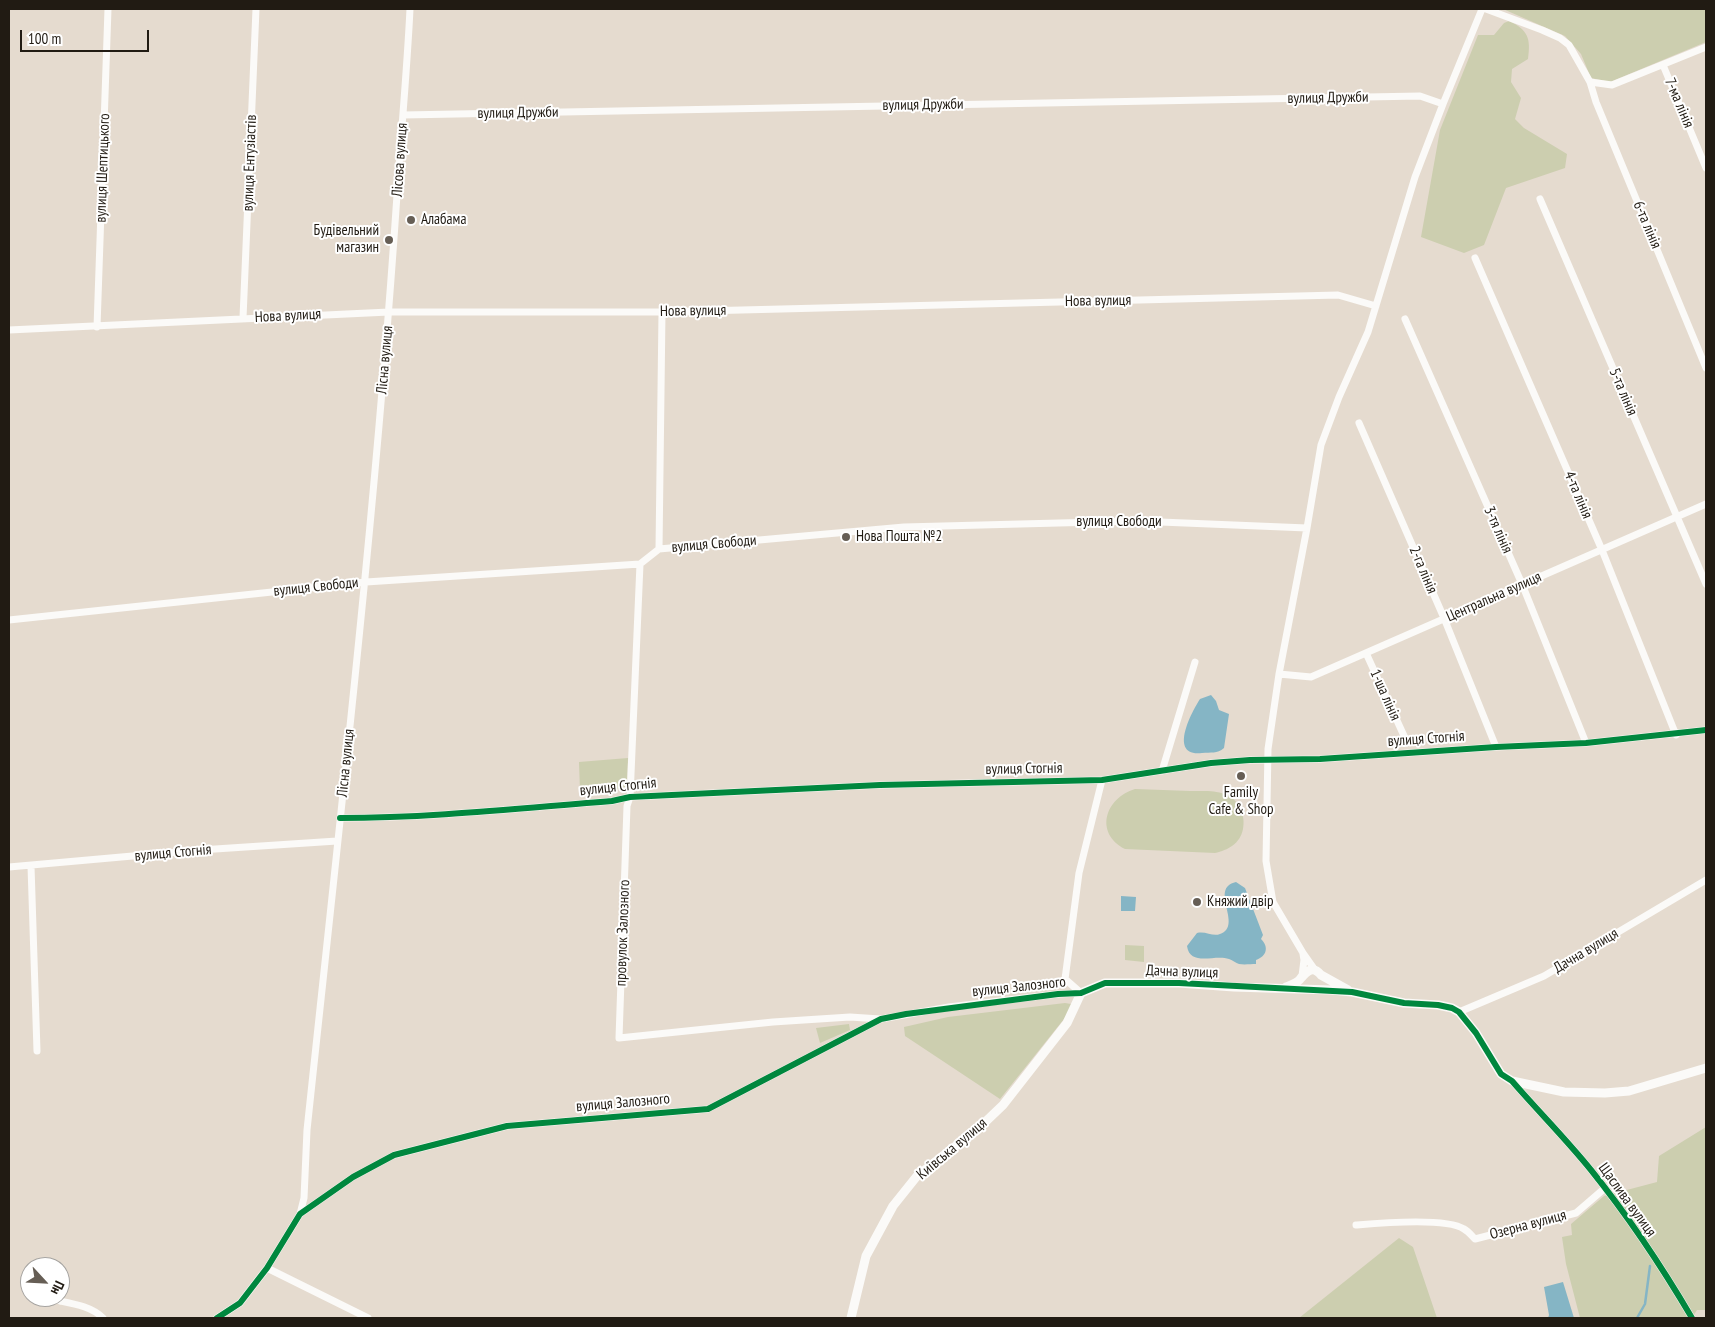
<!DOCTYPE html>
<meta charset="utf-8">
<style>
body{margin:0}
#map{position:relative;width:1715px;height:1327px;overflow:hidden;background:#e5dbcf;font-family:"PT Sans Narrow",sans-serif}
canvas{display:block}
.frame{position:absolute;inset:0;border:10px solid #211b13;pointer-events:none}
.north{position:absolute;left:20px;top:1257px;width:50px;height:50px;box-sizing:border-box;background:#fff;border:1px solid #a6a4a1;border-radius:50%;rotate:115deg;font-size:14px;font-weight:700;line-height:20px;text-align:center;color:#211b13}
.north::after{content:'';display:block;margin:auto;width:18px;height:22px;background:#665e55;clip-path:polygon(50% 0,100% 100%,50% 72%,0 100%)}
.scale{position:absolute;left:20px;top:30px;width:129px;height:22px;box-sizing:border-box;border:2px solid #211b13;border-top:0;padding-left:6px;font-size:15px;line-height:18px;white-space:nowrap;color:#211b13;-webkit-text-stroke:4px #fff;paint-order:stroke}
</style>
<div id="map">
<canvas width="1715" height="1327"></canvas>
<div class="frame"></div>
<div class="north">Пн</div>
<div class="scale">100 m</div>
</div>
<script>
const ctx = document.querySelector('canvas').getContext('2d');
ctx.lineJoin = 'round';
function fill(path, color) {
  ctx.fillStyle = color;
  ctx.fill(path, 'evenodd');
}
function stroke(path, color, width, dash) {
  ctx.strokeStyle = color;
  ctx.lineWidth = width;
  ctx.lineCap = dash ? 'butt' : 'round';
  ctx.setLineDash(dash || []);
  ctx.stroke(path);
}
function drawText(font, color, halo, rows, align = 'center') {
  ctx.font = font + ' "PT Sans Narrow",sans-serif';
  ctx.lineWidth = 4;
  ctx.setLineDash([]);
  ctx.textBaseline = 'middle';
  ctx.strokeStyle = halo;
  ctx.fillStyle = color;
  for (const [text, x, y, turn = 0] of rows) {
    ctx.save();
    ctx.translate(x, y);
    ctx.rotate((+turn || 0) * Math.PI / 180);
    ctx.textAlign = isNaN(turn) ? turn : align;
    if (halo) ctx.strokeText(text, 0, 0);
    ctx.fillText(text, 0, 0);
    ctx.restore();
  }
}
const green = new Path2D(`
 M1503 9H1706V42L1610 82 1591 78 1581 54 1565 36Z
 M1509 21C1528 30 1531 38 1528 59L1512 69 1511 82 1521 98 1515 119 1524 128 1567 154 1565 168 1506 188 1484 245 1464 253 1421 237 1440 130 1478 35H1494L1504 23Z
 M628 758 627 785 622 789 580 791 579 762Z
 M1135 789C1154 790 1172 790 1190 791 1202 791 1214 790 1225 794 1239 799 1246 816 1243 829 1240 844 1228 850 1215 853L1125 849C1094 833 1105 798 1135 789Z
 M1125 945 1144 946V962L1125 960Z
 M1065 1003 1071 1004 1072 1009 1000 1099 905 1036 904 1027 948 1017Z
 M849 1024 850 1030 820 1043 816 1028Z
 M1706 1127V1310H1697L1692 1318H1580L1566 1264 1562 1237 1572 1235 1571 1224 1604 1196 1657 1182 1659 1156Z
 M1399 1238 1413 1247 1437 1318H1299Z`);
const water = new Path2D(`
 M1211 695 1216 701 1219 710 1229 714 1224 748C1217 754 1211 752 1202 753 1168 757 1191 713 1200 699Z
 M1236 882 1245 888 1263 935 1261 939C1269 947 1267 956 1256 960V964C1251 964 1244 965 1239 964 1236 963 1232 960 1229 959 1215 954 1190 967 1187 946L1197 933C1206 931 1213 937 1220 934 1244 926 1208 888 1236 882Z
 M1121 896 1136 897 1135 911H1121Z
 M1563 1282 1574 1318H1548L1549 1315 1544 1287Z`);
const stream = new Path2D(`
 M1637 1318 1645 1304 1650 1266`);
const minor = new Path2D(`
 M1486 9 1542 30 1560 38 1569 45 1590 82 1596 102 1706 368
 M1663 65 1706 168
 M1590 82 1612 85 1706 47
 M403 115 1420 96 1443 104
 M1540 199 1706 584
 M1475 258 1602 550 1676 735
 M243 318 256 9
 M1405 319 1522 584 1586 743
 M97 327 108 9
 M9 330 389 312H662L1338 295 1376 306
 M1359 423 1444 618 1496 747
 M659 549 662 312
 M640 564 630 797 627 806 619 1038 773 1022 850 1017 880 1019
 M9 620 366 582 640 564 659 549 904 527 1136 521 1307 528
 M1366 653 1405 738
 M1279 674 1311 677 1706 504
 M1162 771 1195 662
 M340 818C431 818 522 808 612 801L630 797 880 785 1102 780 1211 763 1250 760 1320 759 1496 747 1586 743 1706 730
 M31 866 37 1051
 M9 867 200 850 337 841
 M1315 970 1303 953 1273 902 1266 861 1268 749 1279 674 1307 528 1321 445 1339 397 1368 332 1415 177 1443 104 1482 9
 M1302 976 1304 960 1303 954
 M1081 993 1065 979 1079 873 1102 780
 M1459 1012 1544 976 1706 880
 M1512 1081C1538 1111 1566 1139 1591 1170 1628 1216 1662 1267 1692 1318
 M300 1214 304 1198 307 1130C340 819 376 508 397 195 401 133 407 71 410 9
 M1356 1225C1379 1223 1446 1217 1464 1229 1468 1231 1472 1236 1475 1239L1576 1213 1605 1188
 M267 1268 368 1318
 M60 1301C75 1304 92 1307 103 1318
 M217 1318 240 1303 267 1268 300 1214 353 1177 394 1155 507 1126 708 1109 881 1019 949 1007 1058 994 1081 993`);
const tertiary = new Path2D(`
 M1286 987C1291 985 1298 983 1301 978 1307 971 1313 965 1321 975L1348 990
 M851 1318 866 1256 893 1206 917 1176 980 1127 1003 1105 1067 1023 1081 993 1105 983H1179L1234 987 1331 990 1352 992 1404 1003 1438 1005 1452 1008 1459 1012 1476 1033 1501 1074 1512 1081 1564 1092 1605 1093 1629 1091 1706 1068`);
const cycleway = new Path2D(`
 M340 818C431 818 522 808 612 801L630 797 880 785 1102 780 1211 763 1250 760 1320 759 1496 747 1586 743 1706 730
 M217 1318 240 1303 267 1268 300 1214 353 1177 394 1155 507 1126 708 1109 881 1019 906 1014 1058 994 1081 993 1105 983H1179L1352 992 1404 1003 1438 1005 1452 1008 1459 1012 1476 1033 1501 1074 1512 1081C1538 1111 1566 1139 1591 1170 1628 1216 1662 1267 1692 1318`);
const markers = [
 [411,220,5,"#665e55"],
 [389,240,5,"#665e55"],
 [846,537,5,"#665e55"],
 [1241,776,5,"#665e55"],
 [1197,902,5,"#665e55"]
];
const streetNames = [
 ["вулиця Дружби",1328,98,-1],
 ["7-ма лінія",1679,103,67],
 ["вулиця Дружби",923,105,-1],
 ["вулиця Дружби",518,113,-1],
 ["Лісова вулиця",400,160,-86],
 ["вулиця Ентузіастів",250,163,-88],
 ["вулиця Шептицького",103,168,-88],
 ["6-та лінія",1647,225,67],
 ["Нова вулиця",1098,301,-1],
 ["Нова вулиця",693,311,-1],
 ["Нова вулиця",288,316,-3],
 ["Лісна вулиця",385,360,-85],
 ["5-та лінія",1623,392,67],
 ["4-та лінія",1578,495,67],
 ["вулиця Свободи",1119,522],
 ["3-тя лінія",1498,530,66],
 ["вулиця Свободи",714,544,-5],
 ["2-га лінія",1423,570,67],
 ["вулиця Свободи",316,587,-6],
 ["Центральна вулиця",1494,597,-24],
 ["1-ша лінія",1385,695,66],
 ["вулиця Стогнія",1426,739,-4],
 ["Лісна вулиця",346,763,-84],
 ["вулиця Стогнія",1024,769,-1],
 ["вулиця Стогнія",618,787,-6],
 ["вулиця Стогнія",173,853,-5],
 ["провулок Залозного",623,933,-88],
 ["Дачна вулиця",1586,951,-31],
 ["Дачна вулиця",1182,972,2],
 ["вулиця Залозного",1019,987,-6],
 ["вулиця Залозного",623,1103,-5],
 ["Київська вулиця",952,1149,-40],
 ["Щаслива вулиця",1627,1200,54],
 ["Озерна вулиця",1528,1225,-15]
];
const poiNames = [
 ["Алабама",421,220],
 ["Будівельний",379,231,"right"],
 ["магазин",379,248,"right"],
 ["Нова Пошта №2",856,537],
 ["Family",1241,793,"center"],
 ["Cafe & Shop",1241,810,"center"],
 ["Княжий двір",1207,902]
];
fill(green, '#ccceaf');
fill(water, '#85b5c5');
stroke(stream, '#85b5c5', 2.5);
stroke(minor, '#fbfaf8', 7);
stroke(tertiary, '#fbfaf8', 9);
stroke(cycleway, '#00873e', 6);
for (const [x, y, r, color] of markers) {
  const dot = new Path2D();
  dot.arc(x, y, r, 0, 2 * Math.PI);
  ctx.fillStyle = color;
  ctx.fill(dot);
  stroke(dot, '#fff', 2);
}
drawText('15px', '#211b13', '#fff', streetNames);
drawText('15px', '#211b13', '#fff', poiNames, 'left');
</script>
